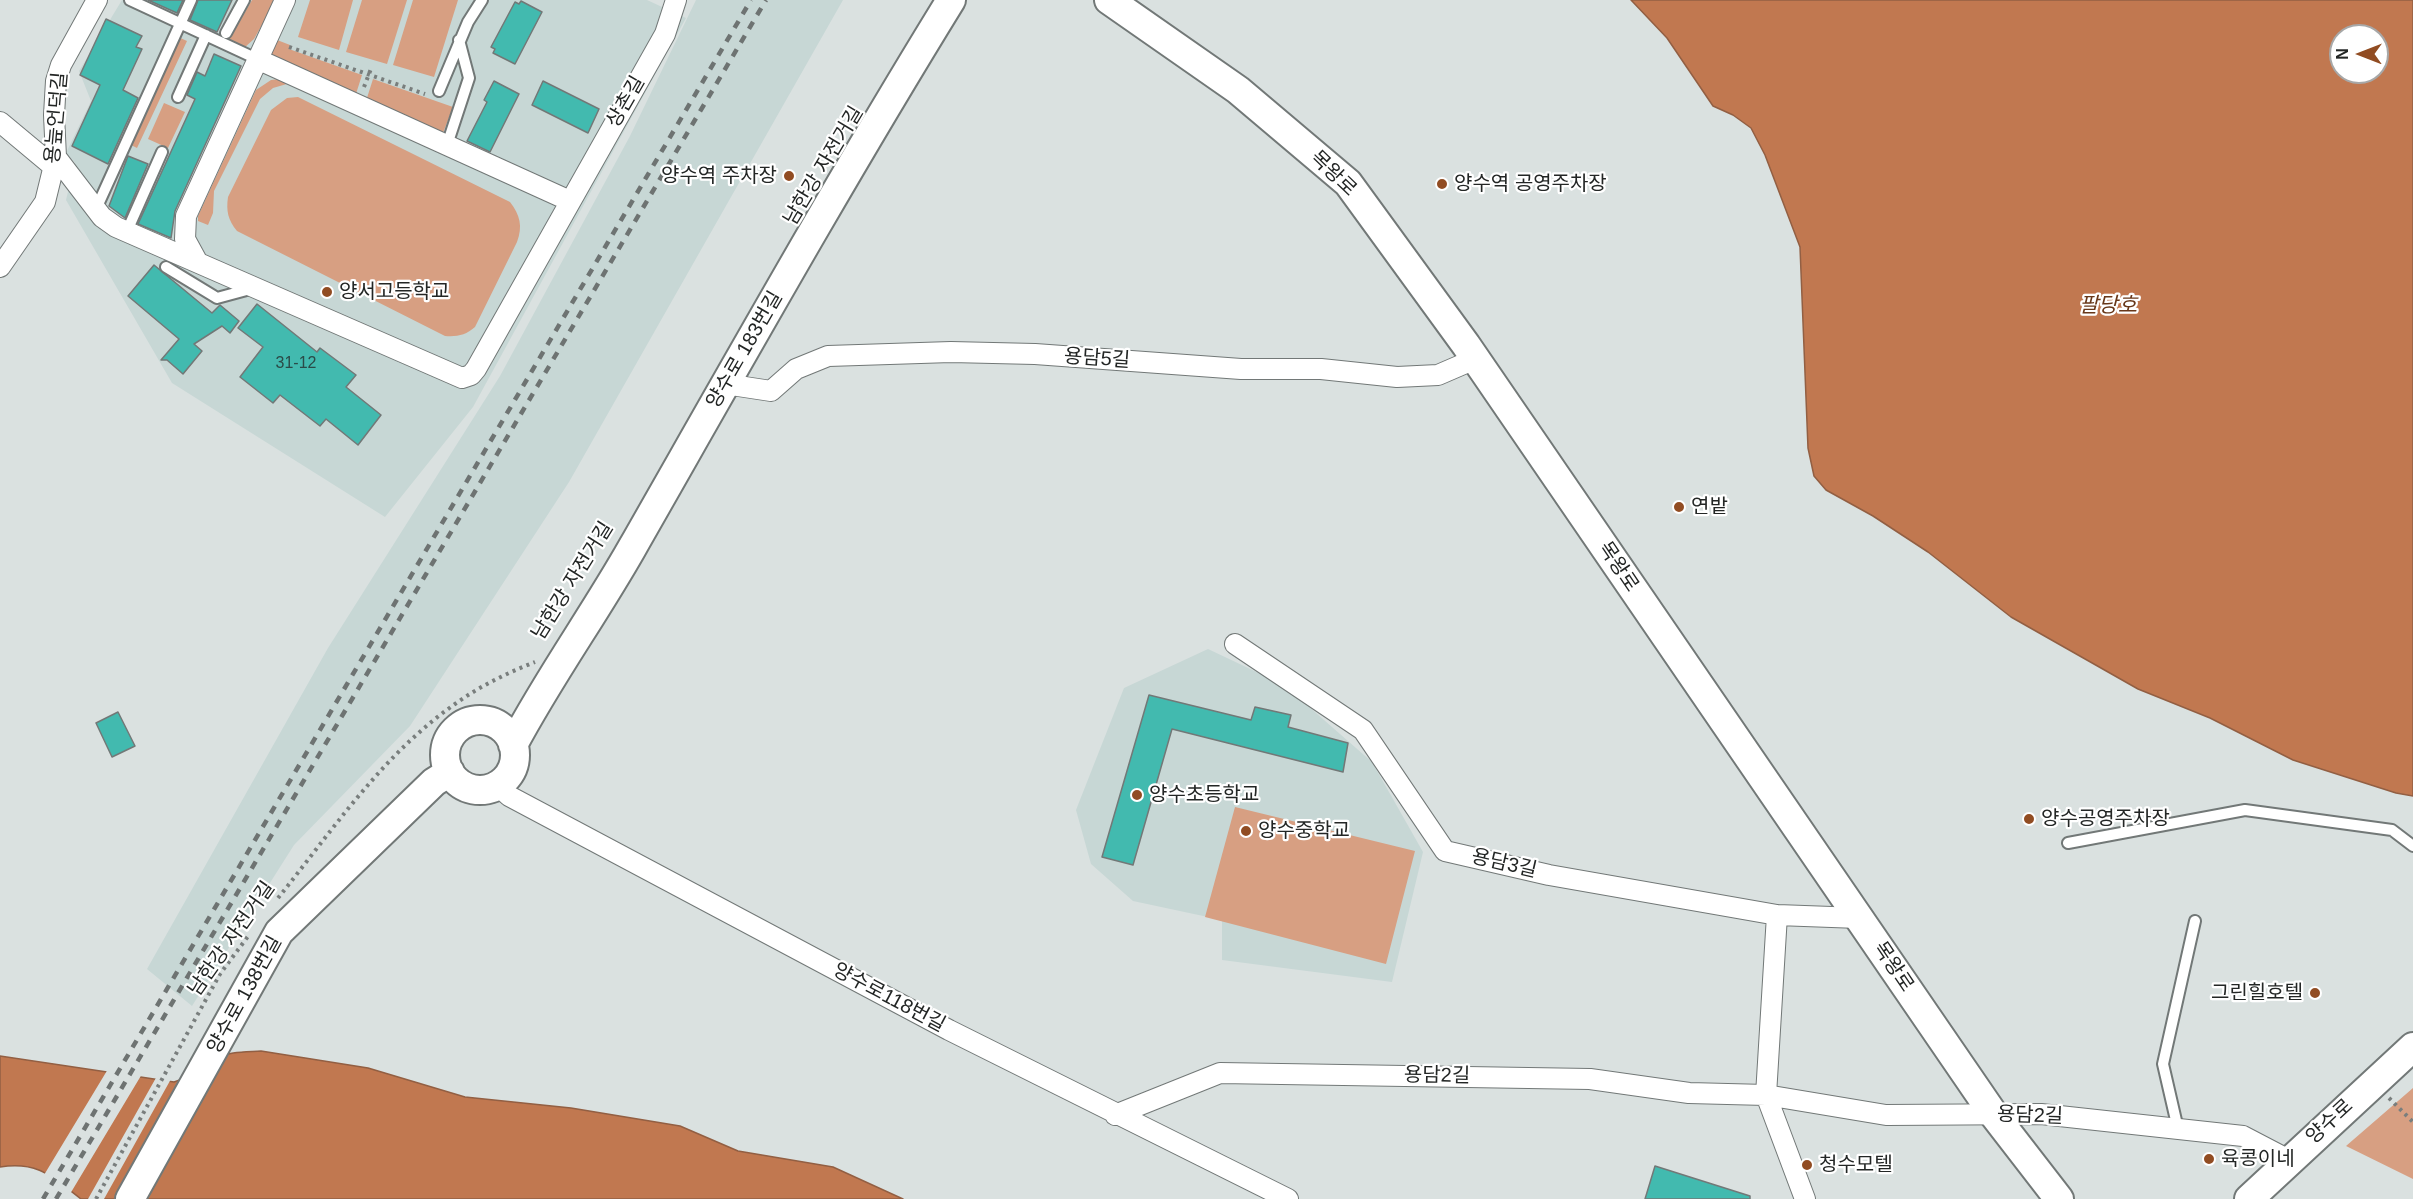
<!DOCTYPE html>
<meta charset="utf-8">
<style>
body{margin:0}
#map{position:relative;width:2413px;height:1199px;overflow:hidden;background:#dae1e0;font-family:Arial,sans-serif}
canvas{display:block}
.north{position:absolute;left:2329px;top:24px;width:60px;height:60px;box-sizing:border-box;background:#fff;border:2px solid #a7a8a8;border-radius:50%;rotate:270deg;font-size:16px;font-weight:700;line-height:24px;text-align:center;color:#232625}
.north::after{content:'';display:block;margin:auto;width:21px;height:27px;background:#914c22;clip-path:polygon(50% 0,100% 100%,50% 72%,0 100%)}
</style>
<div id="map">
<canvas width="2413" height="1199"></canvas>
<div class="north">N</div>
</div>
<script>
const ctx = document.querySelector('canvas').getContext('2d');
ctx.lineJoin = 'round';
function fill(path, color) {
  ctx.fillStyle = color;
  ctx.fill(path, 'evenodd');
}
function stroke(path, color, width, dash) {
  ctx.strokeStyle = color;
  ctx.lineWidth = width;
  ctx.lineCap = dash ? 'butt' : 'round';
  ctx.setLineDash(dash || []);
  ctx.stroke(path);
}
function drawText(font, color, halo, rows, align = 'center') {
  ctx.font = font + ' Arial,"Noto Sans KR",sans-serif';
  ctx.lineWidth = 4.5;
  ctx.setLineDash([]);
  ctx.textBaseline = 'middle';
  ctx.strokeStyle = halo;
  ctx.fillStyle = color;
  for (const [text, x, y, turn = 0] of rows) {
    ctx.save();
    ctx.translate(x, y);
    ctx.rotate((+turn || 0) * Math.PI / 180);
    ctx.textAlign = isNaN(turn) ? turn : align;
    if (halo) ctx.strokeText(text, 0, 0);
    ctx.fillText(text, 0, 0);
    ctx.restore();
  }
}
const built = new Path2D(`
 M122 0H647L686 18 473 407 385 517 172 383 66 200 75 163 66 153 91 101 79 71Z
 M696 0H843L569 482 410 726 294 845 192 1006 147 969 328 648 500 376 630 136Z
 M1208 649 1284 685 1372 762 1423 852 1392 982 1222 960V920L1133 901 1091 864 1076 810 1124 688Z`);
const green = new Path2D(`
 M252 0H276L254 39 244 48 229 40Z
 M310 0H353L339 50 298 37Z
 M362 0H407L387 64 346 52Z
 M413 0H458L434 77 393 65Z
 M178 37 187 41 137 148 129 144Z
 M272 38 290 45 289 49 362 75 355 97 264 57Z
 M288 78 297 81 273 88 260 99 214 191 213 213 208 225 198 221V216L256 90 271 80Z
 M373 79 453 107 443 133 366 101Z
 M298 97 510 202C520 215 523 226 517 242L475 327C466 335 457 337 445 336L237 231C228 220 226 211 228 197L271 110 287 98Z
 M164 103 185 112 168 148 148 139Z
 M1235 807 1415 851 1386 964 1205 917Z
 M2413 1088V1179L2346 1146Z`);
const water = new Path2D(`
 M1631 0H2413V796L2396 793 2293 760 2210 718 2138 689 2011 617 1928 552 1873 516 1826 490 1814 476 1808 448 1800 247 1765 155 1751 128 1733 115 1713 106 1667 38ZM2341 36H2377V72H2341Z
 M261 1051 368 1068 465 1097 571 1108 680 1126 738 1151 833 1167 903 1199H81C52 1177 39 1161 0 1167V1056L174 1082C190 1077 201 1068 215 1059 229 1051 246 1052 261 1051Z`);
const pier = new Path2D(`
 M108 1069 142 1074 70 1194 44 1175Z
 M157 1076 171 1079 104 1199H88Z`);
const building = new Path2D(`
 M148 0H183L177 13Z
 M198 0H232L217 32 190 20Z
 M521 1 542 12 515 64 493 53 495 49 491 47 515 2 519 4Z
 M106 19 142 36 136 47 142 49 123 90 138 98 108 164 72 146 100 85 80 75Z
 M214 54 241 66 175 211 171 238 138 224 195 99 187 95 197 72 205 76Z
 M494 81 519 94 490 152 467 141 487 102 484 100Z
 M543 81 599 109 588 133 532 105Z
 M128 156 148 164 125 218 109 206Z
 M154 265 212 313 220 305 239 321 230 333 222 326 194 344 202 351 183 374 167 360H161L179 339 128 296Z
 M257 304 317 352 320 348 356 375 346 387 381 415 358 445 326 419 320 426 280 395 273 403 240 377 263 347 238 328Z
 M1149 695 1251 720 1255 707 1291 715 1288 727 1348 743 1343 772 1172 729 1133 865 1102 857Z
 M118 712 135 746 112 757 96 723Z
 M1655 1166 1750 1196V1199H1645Z`);
const path = new Path2D(`
 M289 47 425 94
 M364 87 372 66
 M278 898C332 831 383 754 455 704 480 686 507 673 535 662
 M2389 1098 2413 1122
 M96 1199 220 974 249 935`);
const lane = new Path2D(`
 M130 0 257 59
 M226 33 244 0
 M439 91 468 22 482 0
 M178 97 206 35
 M447 145 469 78 459 40
 M96 209 191 0
 M127 231 162 152
 M166 267 217 298 254 288
 M2068 843 2245 810 2392 830 2413 846
 M2178 1129 2163 1064 2195 921`);
const street = new Path2D(`
 M257 59 570 201
 M0 122 54 167
 M56 157 102 217 116 227 462 378 471 375 476 369 665 34 676 0
 M197 261 185 239 186 216 285 0
 M0 267 45 202 56 157 54 115 56 81 61 65 97 0
 M725 384 771 391 796 369 828 356 951 352 1035 354 1241 369H1321L1397 377 1438 375 1475 359
 M1235 644 1363 730 1445 851 1549 875 1777 915 1859 918
 M497 785 509 796 949 1030 1288 1199
 M1777 915 1766 1095 1805 1199
 M1115 1115 1220 1073 1590 1079 1689 1093 1766 1095 1886 1115 2041 1114 2243 1136 2289 1160`);
const secondary = new Path2D(`
 M1109 0 1238 90 1348 183 1466 345 1994 1115 2059 1199
 M445 755a35 35 0 1 1 70 0a35 35 0 1 1-70 0Z
 M513 745C549 677 594 615 632 548 737 364 840 180 951 0
 M130 1199 279 932 434 782 450 772
 M2249 1199 2413 1047`);
const rail = new Path2D(`
 M43 1199 751 0
 M56 1199 766 0`);
const markers = [
 [789,176,6,"#914c22"],
 [1442,184,6,"#914c22"],
 [327,292,6,"#914c22"],
 [1679,507,6,"#914c22"],
 [1137,795,6,"#914c22"],
 [2029,819,6,"#914c22"],
 [1246,831,6,"#914c22"],
 [2315,993,6,"#914c22"],
 [2209,1159,6,"#914c22"],
 [1807,1165,6,"#914c22"]
];
const numberNames = [
 ["31-12",296,364]
];
const streetNames = [
 ["상촌길",626,102,-60],
 ["용늪언덕길",57,118,-85],
 ["남한강 자전거길",824,166,-59],
 ["목왕로",1333,174,44],
 ["양수로 183번길",745,350,-60],
 ["용담5길",1097,359,4],
 ["목왕로",1618,567,56],
 ["남한강 자전거길",573,581,-58],
 ["용담3길",1504,864,13],
 ["남한강 자전거길",232,939,-55],
 ["목왕로",1893,967,56],
 ["양수로 138번길",245,995,-61],
 ["양수로118번길",889,998,28],
 ["용담2길",1437,1076,1],
 ["용담2길",2030,1116,2],
 ["양수로",2330,1122,-43]
];
const poiNames = [
 ["양수역 주차장",777,176,"right"],
 ["양수역 공영주차장",1454,184],
 ["양서고등학교",339,292],
 ["연밭",1691,507],
 ["양수초등학교",1149,795],
 ["양수공영주차장",2041,819],
 ["양수중학교",1258,831],
 ["그린힐호텔",2303,993,"right"],
 ["육콩이네",2221,1159],
 ["청수모텔",1819,1165]
];
const waterNames = [
 ["팔당호",2108,306]
];
fill(built, '#c7d7d5');
fill(green, '#d79f82');
fill(water, '#c17850');
stroke(water, '#925f43', 1.5);
fill(pier, '#dae1e0');
fill(building, '#42baaf');
stroke(building, '#727877', 1.5);
stroke(lane, '#727877', 14);
stroke(street, '#727877', 22);
stroke(secondary, '#727877', 32);
stroke(path, '#797e7d', 4, [3, 4.5]);
stroke(lane, '#fff', 10);
stroke(street, '#fff', 20);
stroke(secondary, '#fff', 28);
stroke(rail, '#6e7372', 4.5, [8, 8]);
for (const [x, y, r, color] of markers) {
  const dot = new Path2D();
  dot.arc(x, y, r, 0, 2 * Math.PI);
  ctx.fillStyle = color;
  ctx.fill(dot);
  stroke(dot, '#fff', 2);
}
drawText('16px', '#2b4b48', null, numberNames);
drawText('20px', '#232625', '#fff', streetNames);
drawText('20px', '#232625', '#fff', poiNames, 'left');
drawText('italic 21px', '#683719', '#fff', waterNames);
</script>
